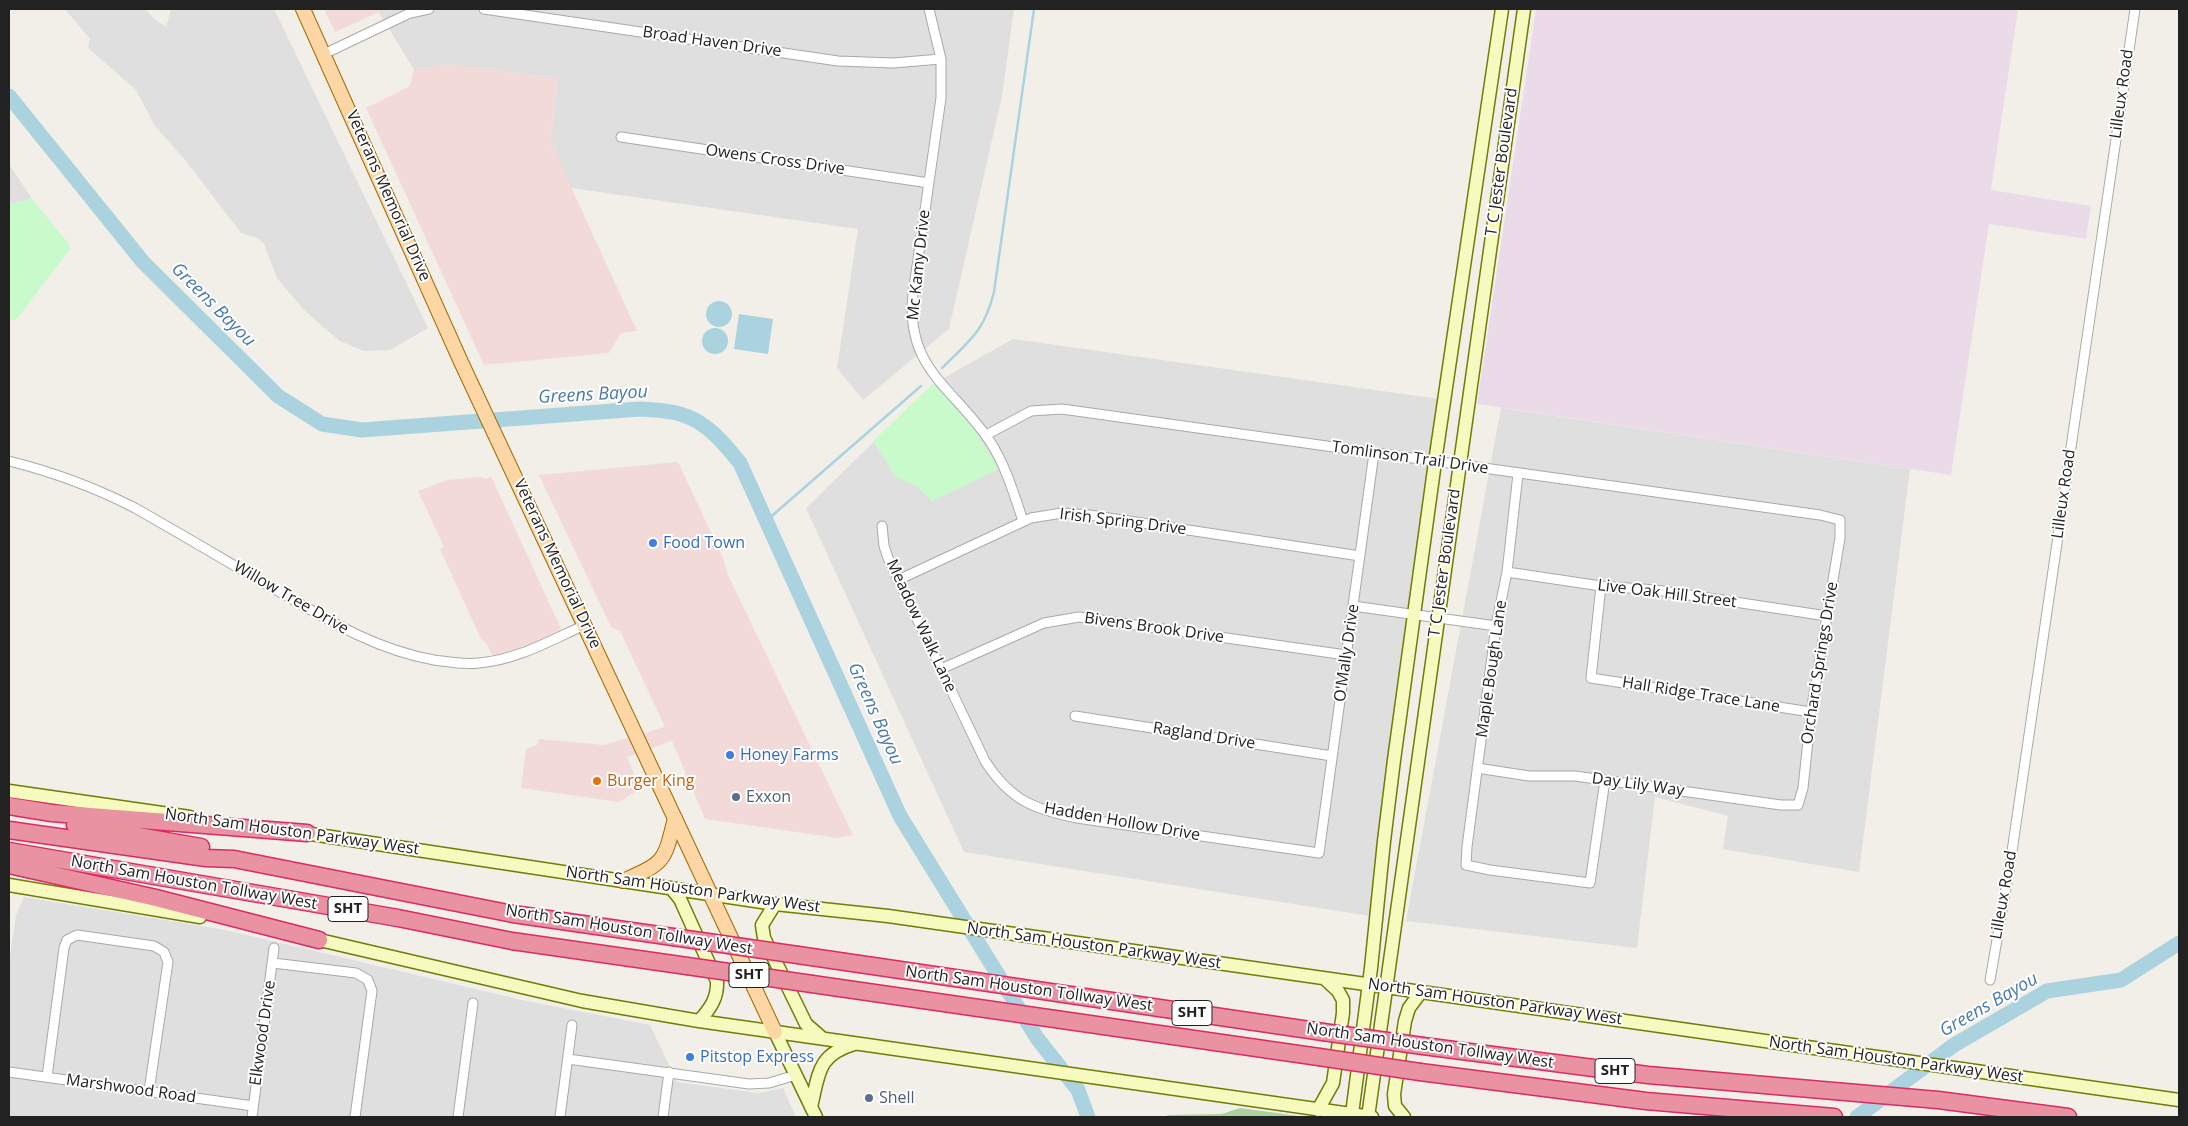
<!DOCTYPE html>
<style>
body{margin:0}
#map{position:relative;width:2188px;height:1126px;overflow:hidden;background:#f2efe9;font-family:"Open Sans",sans-serif}
canvas{display:block}
.frame{position:absolute;inset:0;border:10px solid #222;pointer-events:none}
</style>
<div id="map">
<canvas width="2188" height="1126"></canvas>
<div class="frame"></div>
</div>
<script>
const ctx = document.querySelector('canvas').getContext('2d');
ctx.lineJoin = 'round';
function fill(path, color) {
  ctx.fillStyle = color;
  ctx.fill(path, 'evenodd');
}
function stroke(path, color, width, dash) {
  ctx.strokeStyle = color;
  ctx.lineWidth = width;
  ctx.lineCap = dash ? 'butt' : 'round';
  ctx.setLineDash(dash || []);
  ctx.stroke(path);
}
function drawText(font, color, halo, rows, align = 'center') {
  ctx.font = font + ' "Open Sans",sans-serif';
  ctx.lineWidth = 4;
  ctx.setLineDash([]);
  ctx.textBaseline = 'middle';
  ctx.strokeStyle = halo;
  ctx.fillStyle = color;
  for (const [text, x, y, turn = 0] of rows) {
    ctx.save();
    ctx.translate(x, y);
    ctx.rotate((+turn || 0) * Math.PI / 180);
    ctx.textAlign = isNaN(turn) ? turn : align;
    if (halo) ctx.strokeText(text, 0, 0);
    ctx.fillText(text, 0, 0);
    ctx.restore();
  }
}
const residential = new Path2D(`
 M65 9H145L158 22 166 26 171 10 174 9H274L428 328 390 350 364 351 340 341 323 327 303 309 277 278 264 244 257 238 241 233 186 161 155 126 136 90 88 48 90 39Z
 M377 9H1014L1002 96 949 329 863 400 837 368 858 229 571 188 550 141 558 79 449 64 414 70Z
 M9 164 32 199 9 204Z
 M1013 339 1439 399 1370 916 964 852 806 508 933 384Z
 M1501 408 1910 469 1859 872 1723 849 1728 816 1655 797 1637 948 1406 921Z
 M24 897 226 930 522 1000 650 1025 677 1082 758 1093 783 1088 796 1117H9V963L16 915Z`);
const commercial = new Path2D(`
 M324 9H377L379 12 335 32Z
 M449 64 558 79 550 141 637 331 621 333 609 353 484 365 366 108 410 86 414 70Z
 M678 462 723 558 728 575 853 835 837 838 705 819 672 741 627 757 640 789 619 802 521 788 526 749 537 745 539 739 604 745 665 727 620 631 611 627 539 475Z
 M491 476 562 631 513 653 492 656 487 644 481 639 440 549 444 547 418 491 447 480 482 477 485 479Z`);
const industrial = new Path2D(`
 M1536 9H2018L1991 190 2091 206 2086 239 1989 224 1951 475 1477 404Z`);
const forest = new Path2D(`
 M1240 1108 1306 1117H1162L1169 1115 1222 1114Z`);
const park = new Path2D(`
 M32 199 69 244 70 249 16 320 9 319V204Z
 M933 384 969 421 999 469 932 501 917 487 896 477 873 441Z`);
const water = new Path2D(`
 M706 314a13 13 0 1 1 26 0a13 13 0 1 1-26 0Z
 M739 314 773 319 768 354 734 349Z
 M702 341a13 13 0 1 1 26 0a13 13 0 1 1-26 0Z`);
const stream = new Path2D(`
 M942 368C970 340 984 332 994 292L1034 9
 M766 521 921 386`);
const river = new Path2D(`
 M9 96 143 262 278 396 322 424 362 430 640 409C653 410 668 410 680 414 706 421 724 443 740 463L900 816 1037 1038 1078 1090 1088 1117
 M1857 1117 1954 1045 2047 991 2121 980 2179 943`);
const street = new Path2D(`
 M484 9 838 61 893 63 941 59
 M929 9 941 59V98L913 294C905 370 955 388 991 443 1006 467 1014 494 1023 521
 M324 54 410 13 429 9
 M621 137 929 183
 M986 435 1031 411 1062 409 1820 515 1840 520V538L1811 712 1803 788 1798 805H1781L1575 776H1529L1477 768
 M9 461C53 472 94 487 135 508 179 533 223 559 266 584 320 615 371 649 434 660 449 662 464 665 479 663 517 660 551 640 585 625
 M1518 474 1507 572 1496 626 1467 847 1466 865 1490 870 1590 883 1605 780
 M882 526 884 546 888 558 985 761C1010 800 1033 809 1077 818L1319 853 1374 453
 M1507 572 1601 586 1656 590 1827 616
 M898 580 1031 518 1062 513 1089 515 1360 556
 M1601 586 1591 678 1811 712
 M1353 606 1496 626
 M941 669 1044 623 1079 617 1346 655
 M1075 716 1332 756
 M273 963 356 973 368 980 372 991 355 1117
 M1990 980 2010 865 2135 9
 M568 1059 749 1084 769 1083 796 1075
 M9 1072 253 1106
 M47 1077 64 948 67 940 77 935 154 946 164 952 168 962 149 1091
 M252 1117 274 948
 M458 1117 473 1003
 M560 1117 572 1025
 M663 1117 669 1072`);
const secondary = new Path2D(`
 M9 791 190 817
 M298 832 775 904 888 916 2179 1100
 M9 885 200 917
 M671 888 680 899 717 981C718 998 710 1009 699 1021
 M775 904 762 925 764 938 806 1024 822 1038
 M311 938 582 1001 699 1021 1372 1117
 M775 1032 816 1117
 M811 1107C819 1074 817 1055 854 1044
 M1318 1110 1333 1083 1343 1013V1000L1338 991 1324 978
 M1352 1114 1371 968 1384 841 1394 760 1435 462 1502 9
 M1368 1117 1524 9
 M1404 1117 1395 1106 1394 1094 1405 1021 1409 1008 1421 992`);
const primary = new Path2D(`
 M303 9 461 362 775 1032
 M623 881C665 862 664 863 675 818`);
const highway = new Path2D(`
 M9 806 52 813 307 833
 M75 825 201 847
 M9 830 206 858 234 859 513 914 673 937
 M9 851 398 918 512 941 687 966
 M9 865 156 898 319 940
 M798 955 1323 1032
 M812 984 1319 1057
 M1423 1046 1648 1075 1938 1100 2068 1117
 M1420 1072 1646 1101 1834 1117`);
const highwayBridge = new Path2D(`
 M673 937 798 955
 M687 966 812 984
 M1323 1032 1423 1046
 M1319 1057 1420 1072`);
const markers = [
 [653,543,5,"#3f7fe0"],
 [730,755,5,"#3f7fe0"],
 [597,781,5,"#e8710a"],
 [736,797,5,"#5c6f8a"],
 [690,1057,5,"#3f7fe0"],
 [869,1098,5,"#5c6f8a"]
];
const shields = [
 [348,909,40],
 [749,975,40],
 [1192,1013,40],
 [1615,1071,40]
];
const shieldNames = [
 ["SHT",348,909],
 ["SHT",749,975],
 ["SHT",1192,1013],
 ["SHT",1615,1071]
];
const streetNames = [
 ["Broad Haven Drive",712,42,8],
 ["Lilleux Road",2122,94,-82],
 ["Owens Cross Drive",775,160,8],
 ["T C Jester Boulevard",1502,162,-82],
 ["Veterans Memorial Drive",388,196,66],
 ["Mc Kamy Drive",919,265,-84],
 ["Tomlinson Trail Drive",1410,458,8],
 ["Lilleux Road",2064,494,-82],
 ["Irish Spring Drive",1123,522,7],
 ["T C Jester Boulevard",1445,563,-82],
 ["Veterans Memorial Drive",557,564,65],
 ["Live Oak Hill Street",1667,594,7],
 ["Willow Tree Drive",291,598,30],
 ["Meadow Walk Lane",921,626,65],
 ["Bivens Brook Drive",1154,628,8],
 ["O'Mally Drive",1347,653,-82],
 ["Orchard Springs Drive",1820,663,-81],
 ["Maple Bough Lane",1492,669,-82],
 ["Hall Ridge Trace Lane",1701,695,9],
 ["Ragland Drive",1204,736,9],
 ["Day Lily Way",1638,785,8],
 ["Hadden Hollow Drive",1122,822,10],
 ["North Sam Houston Parkway West",292,832,8],
 ["North Sam Houston Tollway West",194,883,10],
 ["North Sam Houston Parkway West",693,890,8],
 ["Lilleux Road",2004,895,-80],
 ["North Sam Houston Tollway West",629,930,9],
 ["North Sam Houston Parkway West",1094,946,8],
 ["North Sam Houston Tollway West",1029,989,8],
 ["North Sam Houston Parkway West",1495,1002,8],
 ["Elkwood Drive",263,1033,-82],
 ["North Sam Houston Tollway West",1430,1046,8],
 ["North Sam Houston Parkway West",1896,1060,8],
 ["Marshwood Road",131,1089,8]
];
const shopNames = [
 ["Food Town",663,543],
 ["Honey Farms",740,755],
 ["Pitstop Express",700,1057]
];
const foodNames = [
 ["Burger King",607,781]
];
const serviceNames = [
 ["Exxon",746,797],
 ["Shell",879,1098]
];
const waterNames = [
 ["Greens Bayou",213,305,45],
 ["Greens Bayou",593,395,-3],
 ["Greens Bayou",875,714,66],
 ["Greens Bayou",1989,1005,-30]
];
fill(residential, '#e0dfdf');
fill(commercial, '#f2dad9');
fill(industrial, '#ebdbe8');
fill(forest, '#add19e');
fill(park, '#c8facc');
fill(water, '#aad3df');
stroke(stream, '#aad3df', 2.5);
stroke(river, '#aad3df', 15);
stroke(street, '#a9a9a9', 11);
stroke(secondary, '#707d05', 15);
stroke(primary, '#a06b00', 16);
stroke(highway, '#dc2a67', 19);
stroke(street, '#fff', 9);
stroke(secondary, '#f7fabf', 12);
stroke(primary, '#fcd6a4', 14);
stroke(highway, '#e892a2', 16);
stroke(highwayBridge, '#dc2a67', 19, []);
stroke(highwayBridge, '#e892a2', 16);
for (const [x, y, r, color] of markers) {
  const dot = new Path2D();
  dot.arc(x, y, r, 0, 2 * Math.PI);
  ctx.fillStyle = color;
  ctx.fill(dot);
  stroke(dot, '#fff', 2);
}
for (const [x, y, w] of shields) {
  const box = new Path2D();
  box.roundRect(x - w / 2, y - 12.5, w, 25, 4);
  ctx.fillStyle = '#fff';
  ctx.fill(box);
  stroke(box, '#222', 1);
}
drawText('bold 15px', '#222', null, shieldNames);
drawText('16px', '#222', '#fff', streetNames);
drawText('16px', '#366cbe', '#fff', shopNames, 'left');
drawText('16px', '#c56008', '#fff', foodNames, 'left');
drawText('16px', '#4e5e75', '#fff', serviceNames, 'left');
drawText('italic 18px', '#4a7aab', '#fff', waterNames);
</script>
